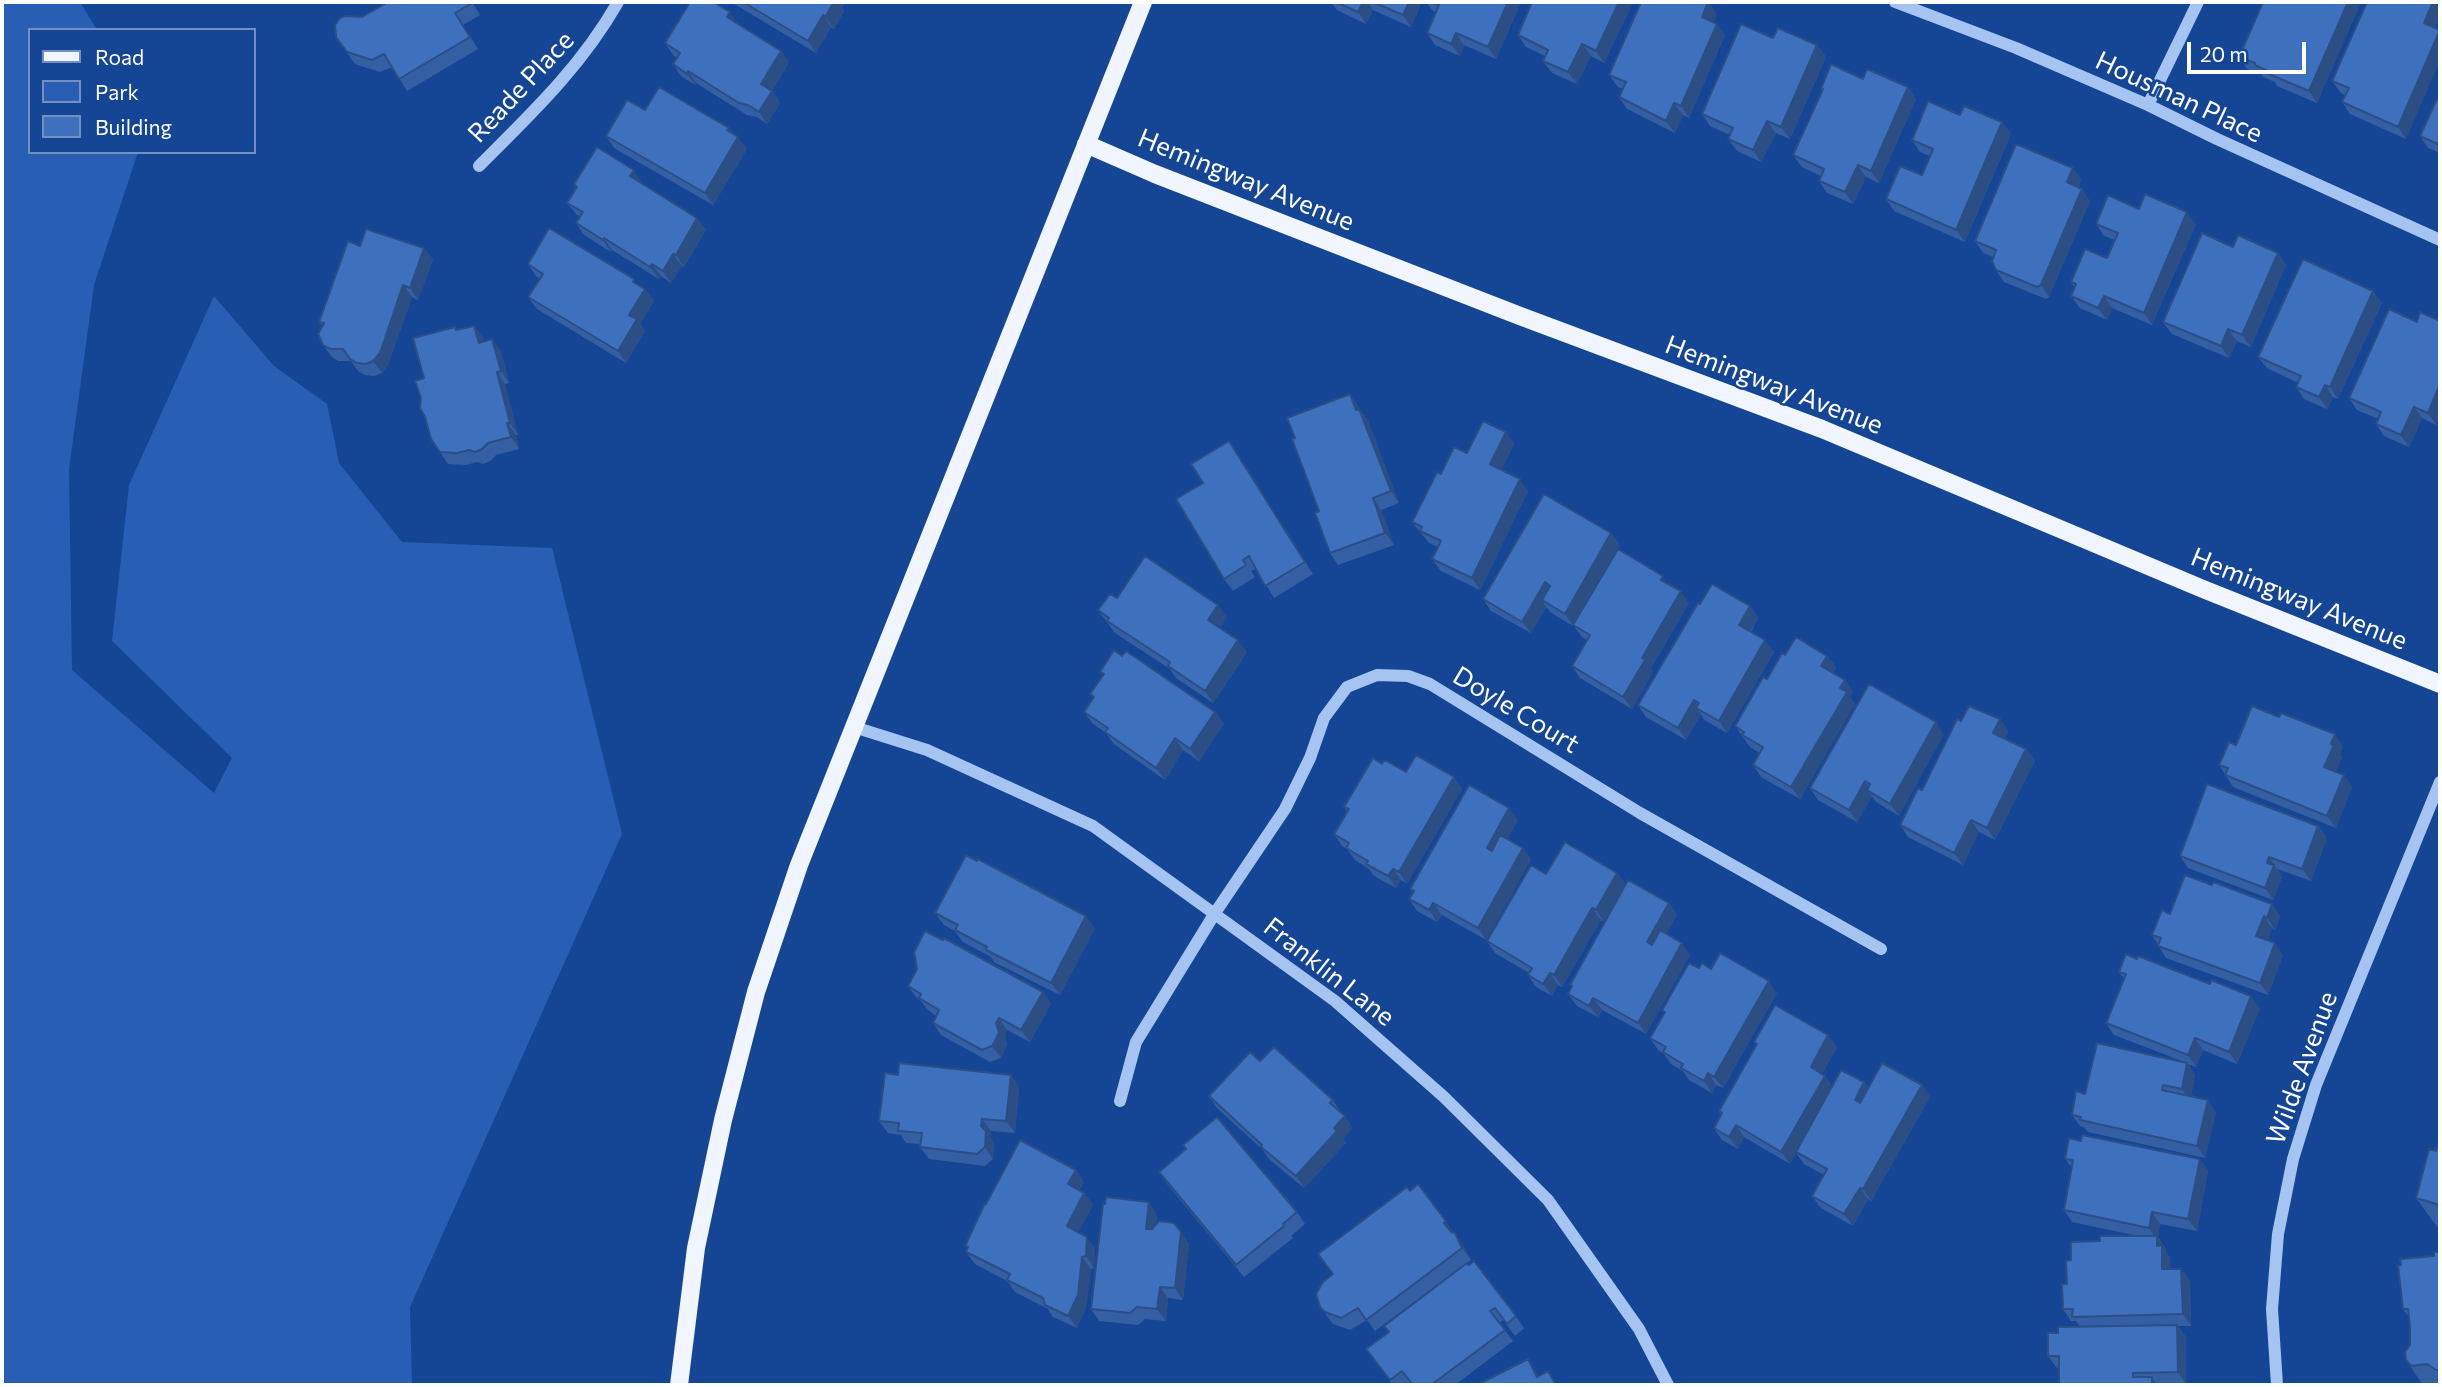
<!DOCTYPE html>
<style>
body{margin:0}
#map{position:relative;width:2442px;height:1387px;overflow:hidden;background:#154695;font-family:Commissioner,sans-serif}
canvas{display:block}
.frame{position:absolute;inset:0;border:4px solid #fff;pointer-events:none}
.legend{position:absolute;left:28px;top:28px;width:228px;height:126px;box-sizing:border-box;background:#154695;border:2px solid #7390bf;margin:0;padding:9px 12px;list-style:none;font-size:21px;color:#fff}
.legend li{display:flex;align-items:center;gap:14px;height:35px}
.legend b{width:35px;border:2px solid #7390bf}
.scale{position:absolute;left:2187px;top:42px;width:119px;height:32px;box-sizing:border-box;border:4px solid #fff;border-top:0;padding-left:9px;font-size:21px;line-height:24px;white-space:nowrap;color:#fff;-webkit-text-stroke:5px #154695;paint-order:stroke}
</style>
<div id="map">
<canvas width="2442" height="1387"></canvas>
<div class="frame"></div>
<ul class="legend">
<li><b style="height:9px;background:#f0f5ff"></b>Road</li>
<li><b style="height:19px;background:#285fb4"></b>Park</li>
<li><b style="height:19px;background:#3d70bd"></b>Building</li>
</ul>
<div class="scale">20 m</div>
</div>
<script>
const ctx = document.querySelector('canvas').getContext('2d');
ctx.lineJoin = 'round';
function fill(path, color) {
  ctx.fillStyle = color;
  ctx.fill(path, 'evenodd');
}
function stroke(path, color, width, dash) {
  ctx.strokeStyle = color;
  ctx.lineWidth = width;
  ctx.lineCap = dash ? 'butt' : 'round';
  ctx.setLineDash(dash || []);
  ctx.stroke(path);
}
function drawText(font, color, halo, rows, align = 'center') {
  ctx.font = font + ' Commissioner,sans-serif';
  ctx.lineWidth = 5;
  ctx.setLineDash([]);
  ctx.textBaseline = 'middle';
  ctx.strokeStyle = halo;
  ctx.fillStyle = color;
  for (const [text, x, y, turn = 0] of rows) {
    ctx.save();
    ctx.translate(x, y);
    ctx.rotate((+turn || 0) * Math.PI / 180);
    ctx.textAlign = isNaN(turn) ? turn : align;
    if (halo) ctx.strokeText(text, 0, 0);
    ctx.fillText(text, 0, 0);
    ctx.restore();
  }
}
const green = new Path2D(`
 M2 2H80L97 30H30V152H138L94 285 69 469 72 670 214 793 232 758 112 641 129 485 214 296 274 366 327 404 339 463 402 542 552 548 622 834 410 1307 412 1385H2Z`);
const minor = new Path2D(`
 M1895 2 2016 48 2148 105 2217 139 2440 240
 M2148 105 2198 2
 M479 166C531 114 581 67 618 2
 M854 727 927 750 1093 826 1335 1001 1444 1097 1548 1200 1639 1329 1668 1385
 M1120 1101 1136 1042 1215 913 1285 809 1310 758 1324 718 1347 687 1377 675 1408 676 1430 684 1640 813 1881 949
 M2277 1385 2272 1309 2278 1234 2293 1159 2316 1085 2440 782`);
const major = new Path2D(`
 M1086 144 1155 174 1520 316 1822 429 2203 589 2440 684
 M679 1385 696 1248 723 1120 756 992 799 865 1143 2`);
const wall = new Path2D(`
 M472 2 480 15 463 25 478 49 407 91 392 67 380 72 355 64 336 37 362 17Z
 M731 2H846L842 8 844 11 834 29 831 27 816 53Z
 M1331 2H1422L1411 27 1373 10 1366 24 1337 10Z
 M1426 2H1521L1496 59 1464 45 1460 56 1435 45 1427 33 1436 12 1433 11Z
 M1633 2 1604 63 1591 56 1577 84 1552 73 1543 61 1545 56 1526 47 1518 35Z
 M2263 2H2361L2317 103 2277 86 2275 82 2263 77 2261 74 2247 69 2239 57Z
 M2367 2H2434L2440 11V16L2435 28 2406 139 2350 114 2342 102 2345 95 2341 93 2332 81Z
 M1717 14 1713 22 1717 24 1725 35 1689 118 1683 115 1675 133 1627 109 1619 97 1623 89 1618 87 1609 75Z
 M738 24 781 51 789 62 772 91 780 103 767 124 757 117 747 115 696 83 695 85 681 76 673 64 677 58 673 55 665 43Z
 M1773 38 1817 45 1826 57 1790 139 1776 133 1761 162 1737 151 1728 139 1730 135 1710 126 1702 114Z
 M1863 79 1908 87 1916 99 1879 183 1866 177 1853 204 1827 193 1819 181 1821 176 1802 167 1793 155 1822 91 1821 88Z
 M2440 100V153L2428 148 2420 136Z
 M645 110 729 128 747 149 713 205 614 148 606 136Z
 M1960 115 2002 122 2011 134 1965 242 1894 211 1886 199 1922 175 1930 156 1920 152 1912 140Z
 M2073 168 2081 180 2078 187 2090 201 2049 297 2046 299 2004 282 1996 270 1993 257 1983 253 1975 241Z
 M642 182V183L697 218 706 230 684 267 682 266 671 283 661 276 659 279 612 250 611 252 584 235 576 223 580 217 576 214 567 203 576 188 574 184Z
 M2139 209 2196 224 2152 325 2112 308 2107 320 2080 308 2071 296 2075 288 2071 282 2107 258 2115 240 2104 236 2096 224Z
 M2233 247 2286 265 2251 347 2237 341 2229 358 2172 334 2163 322Z
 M424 248 433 260 418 300 412 297 388 365 382 373 374 376 365 375 358 371 351 361H338L332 357 323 345V326L319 322Z
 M528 264 638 285 645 289 654 301 640 323 645 331 626 363 537 309 528 297 540 279 536 276Z
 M2373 291 2382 303 2338 399 2333 397 2327 409 2304 399 2296 387 2298 383 2267 368 2258 357Z
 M2440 321V415L2436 425 2422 418 2409 447 2384 436 2376 424 2378 419 2357 410 2349 398 2417 322Z
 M474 326 483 338 484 342 492 339 501 351 509 383 505 384 518 435H516L519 449 496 455 490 461 483 464 477 462 466 465 448 464 431 439 424 378 457 330Z
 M1358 406 1368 421 1399 503 1381 510 1394 545 1338 565 1330 553 1319 511Z
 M1506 432 1514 444 1501 470 1528 491 1480 590 1441 571 1432 559 1438 547 1429 543 1412 522 1441 474 1467 453Z
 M1237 453 1313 574 1274 598 1256 569 1251 571 1255 577 1233 591 1224 579 1203 483Z
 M1611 533 1620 545 1584 606 1669 584 1689 603 1651 668 1653 672 1632 709 1580 678 1572 666 1587 640 1582 637 1573 625V626L1550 612 1546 607 1531 633 1491 611 1483 599Z
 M1117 598 1227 617 1220 627 1247 652 1213 703 1176 678 1170 669 1115 633 1098 610Z
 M1700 604 1750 606 1758 618 1751 632 1774 652 1727 733 1704 720 1701 714 1686 740 1646 717 1638 705Z
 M1785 655 1827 656 1836 667 1833 673 1845 680 1853 692 1850 697 1855 704 1800 799 1761 777 1753 765 1760 753 1750 747 1735 726 1767 679Z
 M1122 656 1215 712 1224 724 1199 761 1183 750 1165 780 1114 744 1105 732 1093 724 1084 712 1093 698 1090 694 1103 676 1100 672Z
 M2000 719 2008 731 2005 738 2026 749 2035 761 1995 840 1979 832 1963 865 1908 837 1900 825 1922 790 1961 721Z
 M1944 734 1899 816 1876 802 1872 796 1857 822 1818 800 1810 788Z
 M2236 745 2343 746 2340 754 2342 757 2336 772 2344 775 2352 787 2336 828 2233 787 2219 765Z
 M1382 764 1406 772 1454 777 1462 789 1407 884 1401 880 1396 888 1374 876 1369 869 1355 860 1347 849 1342 846 1334 834 1347 811 1344 807Z
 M1518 820 1507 839 1531 859 1486 940 1442 915 1437 922 1417 911 1409 899 1413 893 1410 889Z
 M2318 826 2327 838 2311 881 2277 869 2282 877 2273 900 2188 868 2180 856Z
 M1617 873 1626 885 1604 922 1601 920 1562 987 1558 985 1552 996 1536 987 1528 975 1529 973 1495 953 1487 941 1546 874Z
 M2212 885 2280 916 2275 930 2272 928 2268 940 2283 955 2268 995 2166 958 2152 935 2170 914Z
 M1669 903 1677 915 1666 934 1690 955 1646 1034 1602 1010 1598 1017 1577 1006 1568 994 1572 987 1570 985Z
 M935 913 1095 928 1060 995 994 962 991 957 963 942 955 931 944 925Z
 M1699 968 1711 969 1777 993 1723 1088 1716 1085 1712 1093 1689 1080 1683 1071 1671 1064 1664 1054 1658 1050 1650 1038 1664 1013 1662 1010Z
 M2119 972 2260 1008 2237 1064 2203 1050 2196 1067 2188 1064 2195 1075 2191 1096 2208 1100 2216 1112 2205 1158 2088 1132 2085 1128 2080 1126 2072 1115 2085 1094 2182 1061 2114 1035 2106 1023 2124 979Z
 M908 986 1043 992 1051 1004 1030 1042 1007 1030 1005 1035 1007 1045 1001 1058 990 1062 941 1035 933 1023 936 1016 928 1010 920 1000 916 997Z
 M1754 1042 1837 1047 1822 1074 1825 1076 1832 1086 1864 1082 1868 1088 1922 1085 1930 1097 1871 1201 1868 1199 1853 1226 1821 1208 1812 1196 1824 1175 1804 1164 1796 1153 1790 1164 1744 1137 1738 1149 1722 1140 1714 1128 1721 1114 1719 1111 1756 1045Z
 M1260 1061 1333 1100 1341 1113 1353 1128 1343 1139 1346 1143 1304 1188 1269 1159 1263 1150 1217 1108 1209 1096Z
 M1019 1086 1015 1133 991 1131 990 1137 994 1143 993 1159 985 1166 929 1159 920 1147 921 1144 906 1143 901 1135 888 1133 879 1121Z
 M2440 1129V1229L2438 1228 2416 1198 2436 1151 2440 1139 2438 1136Z
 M2081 1141 2200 1159 2208 1171 2197 1231 2160 1224 2158 1237 2165 1248V1251L2170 1257V1269H2181L2190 1281 2191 1326H2178L2186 1337V1384H2157V1385L2057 1368 2048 1356 2058 1333 2080 1327 2076 1321H2071L2063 1309 2071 1260 2100 1241 2138 1236 2072 1222 2064 1210 2072 1168 2065 1159Z
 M1183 1145 1297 1212 1305 1224 1291 1236 1293 1238 1244 1277 1167 1184 1159 1172 1186 1149Z
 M1084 1182 1079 1190 1084 1193 1093 1205 1078 1232 1087 1237 1095 1249 1094 1268 1091 1269 1086 1307 1077 1328 1053 1317 1048 1309 1015 1292 1007 1281 975 1264 966 1252 968 1249 965 1246 986 1204Z
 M1157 1214 1156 1225 1189 1244 1183 1300 1168 1298 1166 1321 1145 1319 1138 1325 1099 1321 1091 1309Z
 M1453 1232 1463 1245 1471 1260 1467 1263 1516 1316 1524 1328 1515 1336 1503 1320 1499 1323 1513 1341 1455 1385H1412L1410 1383 1408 1385H1393L1366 1349 1388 1332 1384 1326 1460 1268 1375 1331 1367 1320 1350 1330 1333 1324 1320 1307Z
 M2440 1252V1385H2423L2406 1360 2410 1345V1327L2409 1317 2403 1309 2434 1256Z`);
const shadedWall = new Path2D(`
 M834 2H846L842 8 844 11 834 29 825 17Z
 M1363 2H1367L1373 10 1366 24 1358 12Z
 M1409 2H1422L1411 27 1403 15Z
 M1508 2H1521L1496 59 1488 47Z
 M1619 2H1633L1604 63 1596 51Z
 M1708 2 1717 14 1710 28 1702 17Z
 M2348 2H2361L2317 103 2309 91Z
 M2433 2 2440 11V16L2432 35 2424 23Z
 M730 12 738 24 727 17Z
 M823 15 831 27 816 53 808 41Z
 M1717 24 1725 35 1689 118 1681 106Z
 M2440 30V61L2406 139 2398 127Z
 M1456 33 1464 45 1460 56 1451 44Z
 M1582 44 1591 56 1577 84 1568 72Z
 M1817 45 1826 57 1790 139 1781 127Z
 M781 51 789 62 769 96 761 84Z
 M688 71 696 83 695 85 687 74Z
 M1908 87 1916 99 1879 183 1871 171Z
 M772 91 780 103 767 124 759 112Z
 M1674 103 1683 115 1675 133 1666 121Z
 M1767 121 1776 133 1761 162 1753 150Z
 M2002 122 2011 134 1965 242 1956 230Z
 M729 128 737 140 738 137 747 149 713 205 705 193 727 130Z
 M1858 165 1866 177 1853 204 1845 192Z
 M2073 168 2081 180 2075 194 2067 182Z
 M634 170 642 182 639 188 630 176Z
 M2082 189 2090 201 2049 297 2041 285Z
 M2187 212 2196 224 2152 325 2144 313Z
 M697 218 706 230 684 267 676 255Z
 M604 238 612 250 611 252 603 240Z
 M424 248 433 260 418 300 410 288Z
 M2278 253 2286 265 2251 347 2242 335Z
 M673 254 682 266 671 283 663 271Z
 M652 264 661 276 659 279 650 267Z
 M403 285 412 297 388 365 382 373 373 361Z
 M645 289 654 301 640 323 645 331 626 363 618 351 629 315Z
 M2373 291 2382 303 2338 399 2330 387Z
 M2104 296 2112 308 2107 320 2098 308Z
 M474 326 483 338 487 355 479 343Z
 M2228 329 2237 341 2229 358 2221 346Z
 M492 339 501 351 509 383 501 371Z
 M497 372 505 384 518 435 510 423Z
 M2440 384V415L2436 425 2428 413Z
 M2325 385 2333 397 2327 409 2319 397Z
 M1350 394 1368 421 1399 503 1391 491Z
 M2414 407 2422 418 2409 447 2401 435Z
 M507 423 516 435 519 449 511 437Z
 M1506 432 1514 444 1498 476 1490 464Z
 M1229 441 1237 453 1313 574 1305 562Z
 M1520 479 1528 491 1480 590 1472 578Z
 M1373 498 1381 510 1394 545 1385 533Z
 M1611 533 1620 545 1573 626 1565 614Z
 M1545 582 1553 594 1542 600 1546 607 1531 633 1522 622Z
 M1681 591 1689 603 1651 668 1653 672 1632 709 1623 697 1642 658Z
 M1218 605 1227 617 1217 632 1208 620Z
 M1750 606 1758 618 1747 637 1739 625Z
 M1238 640 1247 652 1213 703 1205 691Z
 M1765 640 1774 652 1727 733 1719 721Z
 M1827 656 1836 667 1830 678 1821 666Z
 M1845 680 1853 692 1850 697 1855 704 1800 799 1791 787 1840 688Z
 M1694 700 1702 711 1696 708 1701 714 1686 740 1678 728Z
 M1215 712 1224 724 1199 761 1190 749Z
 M2000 719 2008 731 2002 745 1993 733Z
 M1936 722 1944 734 1899 816 1890 804Z
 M2335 734 2343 746 2340 754 2342 757 2333 779 2324 767Z
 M1175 738 1183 750 1165 780 1156 768Z
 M2026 749 2035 761 1995 840 1987 828Z
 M2344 775 2352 787 2336 828 2327 816Z
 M1454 777 1462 789 1407 884 1399 872Z
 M1865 781 1873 793 1867 790 1872 796 1857 822 1849 810Z
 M1509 808 1518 820 1495 860 1487 848Z
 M1971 820 1979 832 1963 865 1954 853Z
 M2318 826 2327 838 2311 881 2302 869Z
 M1523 848 1531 859 1486 940 1478 928Z
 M2269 857 2282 877 2273 900 2265 888 2267 863Z
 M1393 869 1401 880 1396 888 1388 876Z
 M1617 873 1626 885 1604 922 1596 910Z
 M1433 903 1442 915 1437 922 1429 910Z
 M1669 903 1677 915 1655 954 1647 942Z
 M2272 904 2280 916 2275 930 2267 918Z
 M1592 908 1601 920 1562 987 1554 975Z
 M1086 916 1095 928 1060 995 1051 983Z
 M2264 916 2272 928 2265 948 2256 936Z
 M1682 943 1690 955 1646 1034 1638 1023Z
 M2275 943 2283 955 2268 995 2260 983Z
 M1550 973 1558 985 1552 996 1543 984Z
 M1769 981 1777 993 1723 1088 1714 1077Z
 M1043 992 1051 1004 1030 1042 1021 1030Z
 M2251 996 2260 1008 2237 1064 2229 1052Z
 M1593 998 1602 1010 1598 1017 1589 1006Z
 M999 1018 1007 1030 1005 1035 1007 1045 1001 1058 992 1046 996 1023Z
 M1828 1035 1837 1047 1819 1079 1811 1067Z
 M2195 1038 2203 1050 2196 1067 2188 1055Z
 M2187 1063 2195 1075 2190 1101 2182 1089Z
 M1708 1073 1716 1085 1712 1093 1704 1081Z
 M1011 1075 1019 1086 1015 1133 1006 1121Z
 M1825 1076 1833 1088 1790 1164 1781 1152Z
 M1864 1082 1873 1094 1863 1112 1855 1100Z
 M1922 1085 1930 1097 1871 1201 1863 1189Z
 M2208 1100 2216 1112 2205 1158 2197 1146Z
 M1345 1116 1353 1128 1343 1139 1346 1143 1304 1188 1296 1176Z
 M982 1119 991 1131 990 1137 994 1143 993 1159 985 1147 981 1126Z
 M1736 1125 1744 1137 1738 1149 1729 1137Z
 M2200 1159 2208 1171 2197 1231 2188 1219Z
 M1076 1170 1084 1182 1076 1196 1068 1184Z
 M1860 1188 1868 1199 1853 1226 1844 1214Z
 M1084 1193 1093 1205 1075 1238 1067 1226Z
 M1149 1202 1157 1214 1154 1241 1146 1229Z
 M2152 1212 2160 1224 2158 1237 2165 1248V1251L2170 1257 2171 1281 2162 1269 2157 1246V1240L2149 1228Z
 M1446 1221 1454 1233 1452 1235 1444 1223Z
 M1181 1232 1189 1244 1183 1300 1175 1288Z
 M1455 1233 1463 1245 1471 1260 1462 1248Z
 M1087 1237 1095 1249 1094 1268 1086 1256Z
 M1082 1257 1091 1269 1086 1307 1077 1328 1068 1316Z
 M2181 1269 2190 1281 2191 1326 2183 1314Z
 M1160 1287 1168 1298 1166 1321 1157 1309Z
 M2177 1325 2186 1337V1384L2178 1372Z
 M1528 1359 1536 1371 1544 1385 1537 1377Z
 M2152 1377 2157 1385H2152Z`);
const building = new Path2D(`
 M388 2H471L472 3 455 13 470 37 399 79 384 54 372 60 347 52 336 37 335 25 340 18 345 16 362 17Z
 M690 2H713L730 12 727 17 781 51 761 84 772 91 759 112 748 105 739 103 688 71 687 74 673 64 680 53 665 43Z
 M743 2H834L825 17 823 15 808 41Z
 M1336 2H1363L1358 12Z
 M1373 2H1409L1403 15Z
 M1430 2H1508L1488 47 1456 33 1451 44 1427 33 1439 5Z
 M1532 2H1619L1596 51 1582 44 1568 72 1543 61 1548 50 1518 35Z
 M1641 2H1708L1702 17 1717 24 1681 106 1674 103 1666 121 1619 97 1626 82 1609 75Z
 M2263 2H2348L2309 91 2269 74 2270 72 2255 65V63L2239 57Z
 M2367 2H2433L2424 23 2440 30 2398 127 2342 102 2349 88 2332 81Z
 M1741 24 1773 38 1778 28 1817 45 1781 127 1767 121 1753 150 1728 139 1733 128 1702 114Z
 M1831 64 1863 79 1867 69 1908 87 1871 171 1858 165 1845 192 1819 181 1824 169 1793 155 1823 89 1821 88Z
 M659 87 729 128 727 130 738 137 705 193 606 136 627 100 645 110Z
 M2437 99 2440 100V145L2420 136Z
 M1928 101 1960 115 1964 106 2002 122 1956 230 1886 199 1900 166 1922 175 1933 149 1912 140Z
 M2016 144 2073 168 2067 182 2082 189 2041 285 2037 287 1996 270 1992 261 1996 250 1975 241Z
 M597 147 634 170 630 176 697 218 676 255 673 254 663 271 652 264 650 267 604 238 603 240 576 223 583 212 567 203 577 187 574 184Z
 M2145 194 2187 212 2144 313 2104 296 2098 308 2071 296 2076 284 2071 282 2085 249 2107 258 2118 233 2096 224 2108 195 2139 209Z
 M549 228 634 279 633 282 645 289 629 315 637 319 618 351 528 297 543 274 528 264Z
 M366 229 424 248 410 288 403 285 380 353 373 361 366 364 357 363 350 359 343 349H330L323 345 318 334 324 323 319 322 348 241 360 246Z
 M2202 233 2233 247 2238 235 2278 253 2242 335 2228 329 2221 346 2163 322Z
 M2303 259 2373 291 2330 387 2325 385 2319 397 2296 387 2301 376 2258 357Z
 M2389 309 2417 322 2420 312 2440 321V384L2428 413 2414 407 2401 435 2376 424 2381 412 2349 398Z
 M474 326 479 343 492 339 501 371 497 372 510 423H507L511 437 488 443 482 449 475 452 469 450 457 453 440 452 431 439 425 417 420 408 421 398 415 381 424 378 413 338 455 327 456 330Z
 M1350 394 1356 410 1359 409 1391 491 1373 498 1385 533 1330 553 1315 513 1319 511 1292 439 1295 438 1287 418Z
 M1483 421 1506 432 1490 464 1520 479 1472 578 1432 559 1441 541 1420 531 1422 527 1412 522 1437 472 1441 474 1454 447 1467 453Z
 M1229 441 1305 562 1265 586 1249 556 1243 560 1246 565 1224 579 1176 499 1203 483 1191 464Z
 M1544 494 1611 533 1565 614 1542 600 1550 586 1545 582 1522 622 1483 599Z
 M1618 549 1663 576 1661 580 1681 591 1642 658 1645 660 1623 697 1572 666 1590 635 1573 625Z
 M1145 556 1218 605 1208 620 1238 640 1205 691 1168 666 1170 662 1107 621 1109 618 1098 610 1110 594 1117 598Z
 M1712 584 1750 606 1739 625 1765 640 1719 721 1696 708 1699 703 1694 700 1678 728 1638 705 1698 603 1700 604Z
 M1796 637 1827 656 1821 666 1845 680 1840 688 1847 692 1791 787 1753 765 1763 747 1742 735 1744 732 1735 726 1763 677 1767 679 1782 653 1785 655Z
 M1114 650 1122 656 1126 651 1215 712 1190 749 1175 738 1156 768 1105 732 1108 728 1084 712 1094 697 1090 694 1104 674 1100 672Z
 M1869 684 1936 722 1890 804 1867 790 1870 784 1865 781 1849 810 1810 788Z
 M1969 706 2000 719 1993 733 2026 749 1987 828 1971 820 1954 853 1900 825 1918 788 1922 790 1957 719 1961 721Z
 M2252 706 2279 717 2281 713 2335 734 2331 744 2334 745 2324 767 2344 775 2327 816 2225 775 2228 768 2219 765 2229 742 2236 745Z
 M1416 755 1454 777 1399 872 1393 869 1388 876 1366 864 1368 861 1346 848 1349 843 1334 834 1349 809 1344 807 1373 758 1382 764 1385 760 1406 772Z
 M2207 784 2318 826 2302 869 2269 857 2267 863 2274 865 2265 888 2180 856Z
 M1469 785 1509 808 1487 848 1492 851 1500 835 1523 848 1478 928 1433 903 1429 910 1409 899 1414 891 1410 889Z
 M1565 842 1617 873 1596 910 1592 908 1554 975 1550 973 1543 984 1528 975 1532 968 1487 941 1531 865 1546 874Z
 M966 855 977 861 978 859 1086 916 1051 983 986 950 987 947 955 930 958 925 935 913Z
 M2185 875 2212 885 2213 882 2272 904 2267 918 2264 916 2256 936 2275 943 2260 983 2158 946 2161 938 2152 935 2162 910 2170 914Z
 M1628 880 1669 903 1647 942 1652 945 1660 930 1682 943 1638 1023 1593 998 1589 1006 1568 994 1572 986 1570 985Z
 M925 931 943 940 944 938 1043 992 1021 1030 999 1018 996 1023 999 1033 992 1046 982 1050 933 1023 939 1010 919 998 921 994 908 986 917 969 914 952Z
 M1720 953 1769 981 1714 1077 1708 1073 1704 1081 1681 1068 1683 1064 1663 1052 1666 1047 1650 1038 1665 1012 1662 1010 1689 963 1699 968 1702 963 1711 969Z
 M2126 954 2137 959 2138 956 2210 984 2211 980 2251 996 2229 1052 2195 1038 2188 1055 2106 1023 2126 974 2119 972Z
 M1775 1005 1828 1035 1811 1067 1825 1076 1781 1152 1736 1125 1729 1137 1714 1128 1722 1113 1719 1111 1757 1044 1754 1042Z
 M2097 1043 2187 1063 2182 1089 2163 1085 2162 1090 2208 1100 2197 1146 2080 1120 2081 1117 2072 1115 2076 1091 2085 1094Z
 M1274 1047 1333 1100 1330 1103 1345 1116 1334 1128 1337 1131 1296 1176 1261 1147 1262 1145 1209 1096 1250 1052 1260 1061Z
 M899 1063 1011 1075 1006 1121 982 1119 981 1126 986 1131 985 1147 977 1154 920 1147 922 1133 898 1131 899 1123 879 1121 885 1073 898 1075Z
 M1882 1063 1922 1085 1863 1189 1860 1188 1844 1214 1812 1196 1827 1169 1796 1152 1841 1070 1864 1082 1855 1100 1860 1103Z
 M1217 1117 1297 1212 1283 1224 1284 1226 1236 1265 1159 1172 1186 1149 1183 1145Z
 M2082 1135 2200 1159 2188 1219 2152 1212 2149 1228 2064 1210 2073 1160 2065 1159 2069 1138 2081 1141Z
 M2440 1137V1205L2416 1198 2429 1149 2436 1151Z
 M1020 1140 1076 1170 1068 1184 1084 1193 1067 1226 1087 1237 1086 1256 1082 1257 1078 1295 1068 1316 1045 1305 1043 1298 1007 1280 1010 1274 966 1252 968 1247 965 1246 985 1203 986 1204Z
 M1418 1184 1446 1221 1444 1223 1451 1232 1455 1233 1462 1248 1366 1320 1358 1308 1341 1318 1325 1312 1320 1307 1316 1294 1323 1282 1333 1274 1318 1254 1407 1187 1410 1191Z
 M1106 1197 1149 1202 1146 1229H1152L1159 1221 1174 1223 1181 1232 1175 1288 1160 1287 1157 1309 1137 1307 1130 1313 1091 1309 1103 1204H1105Z
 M2100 1236H2157V1246L2162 1245V1269H2181L2183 1314 2072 1317 2073 1309H2063L2062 1284H2067L2066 1261 2071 1260V1242L2100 1241Z
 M2434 1252H2440V1370H2436L2427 1364 2411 1366 2406 1360 2405 1352 2410 1345V1327L2408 1309H2403L2398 1265H2401L2400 1259 2434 1256Z
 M1474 1261 1516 1316 1507 1324 1495 1308 1490 1311 1505 1330 1431 1385H1413L1402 1371 1390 1380 1366 1349 1389 1332 1384 1326 1467 1263 1469 1265Z
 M2177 1325 2178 1372 2133 1373V1377H2152V1385H2059V1356H2048V1333H2058V1327Z
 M1528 1359 1537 1377 1548 1371 1556 1385H1477Z`);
const streetNames = [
 ["Reade Place",521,87,-47],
 ["Housman Place",2179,97,25],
 ["Hemingway Avenue",1246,180,22],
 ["Hemingway Avenue",1774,385,21],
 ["Hemingway Avenue",2299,599,22],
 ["Doyle Court",1516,710,31],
 ["Franklin Lane",1329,972,38],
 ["Wilde Avenue",2302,1068,-70]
];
fill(green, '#285fb4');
stroke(minor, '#a5c4f2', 12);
stroke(major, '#f0f5ff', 18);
fill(wall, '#3460a3');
fill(shadedWall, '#2b4e84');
fill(building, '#3d70bd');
stroke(building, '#2b4e84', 2);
drawText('26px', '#fff', '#154695', streetNames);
</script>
